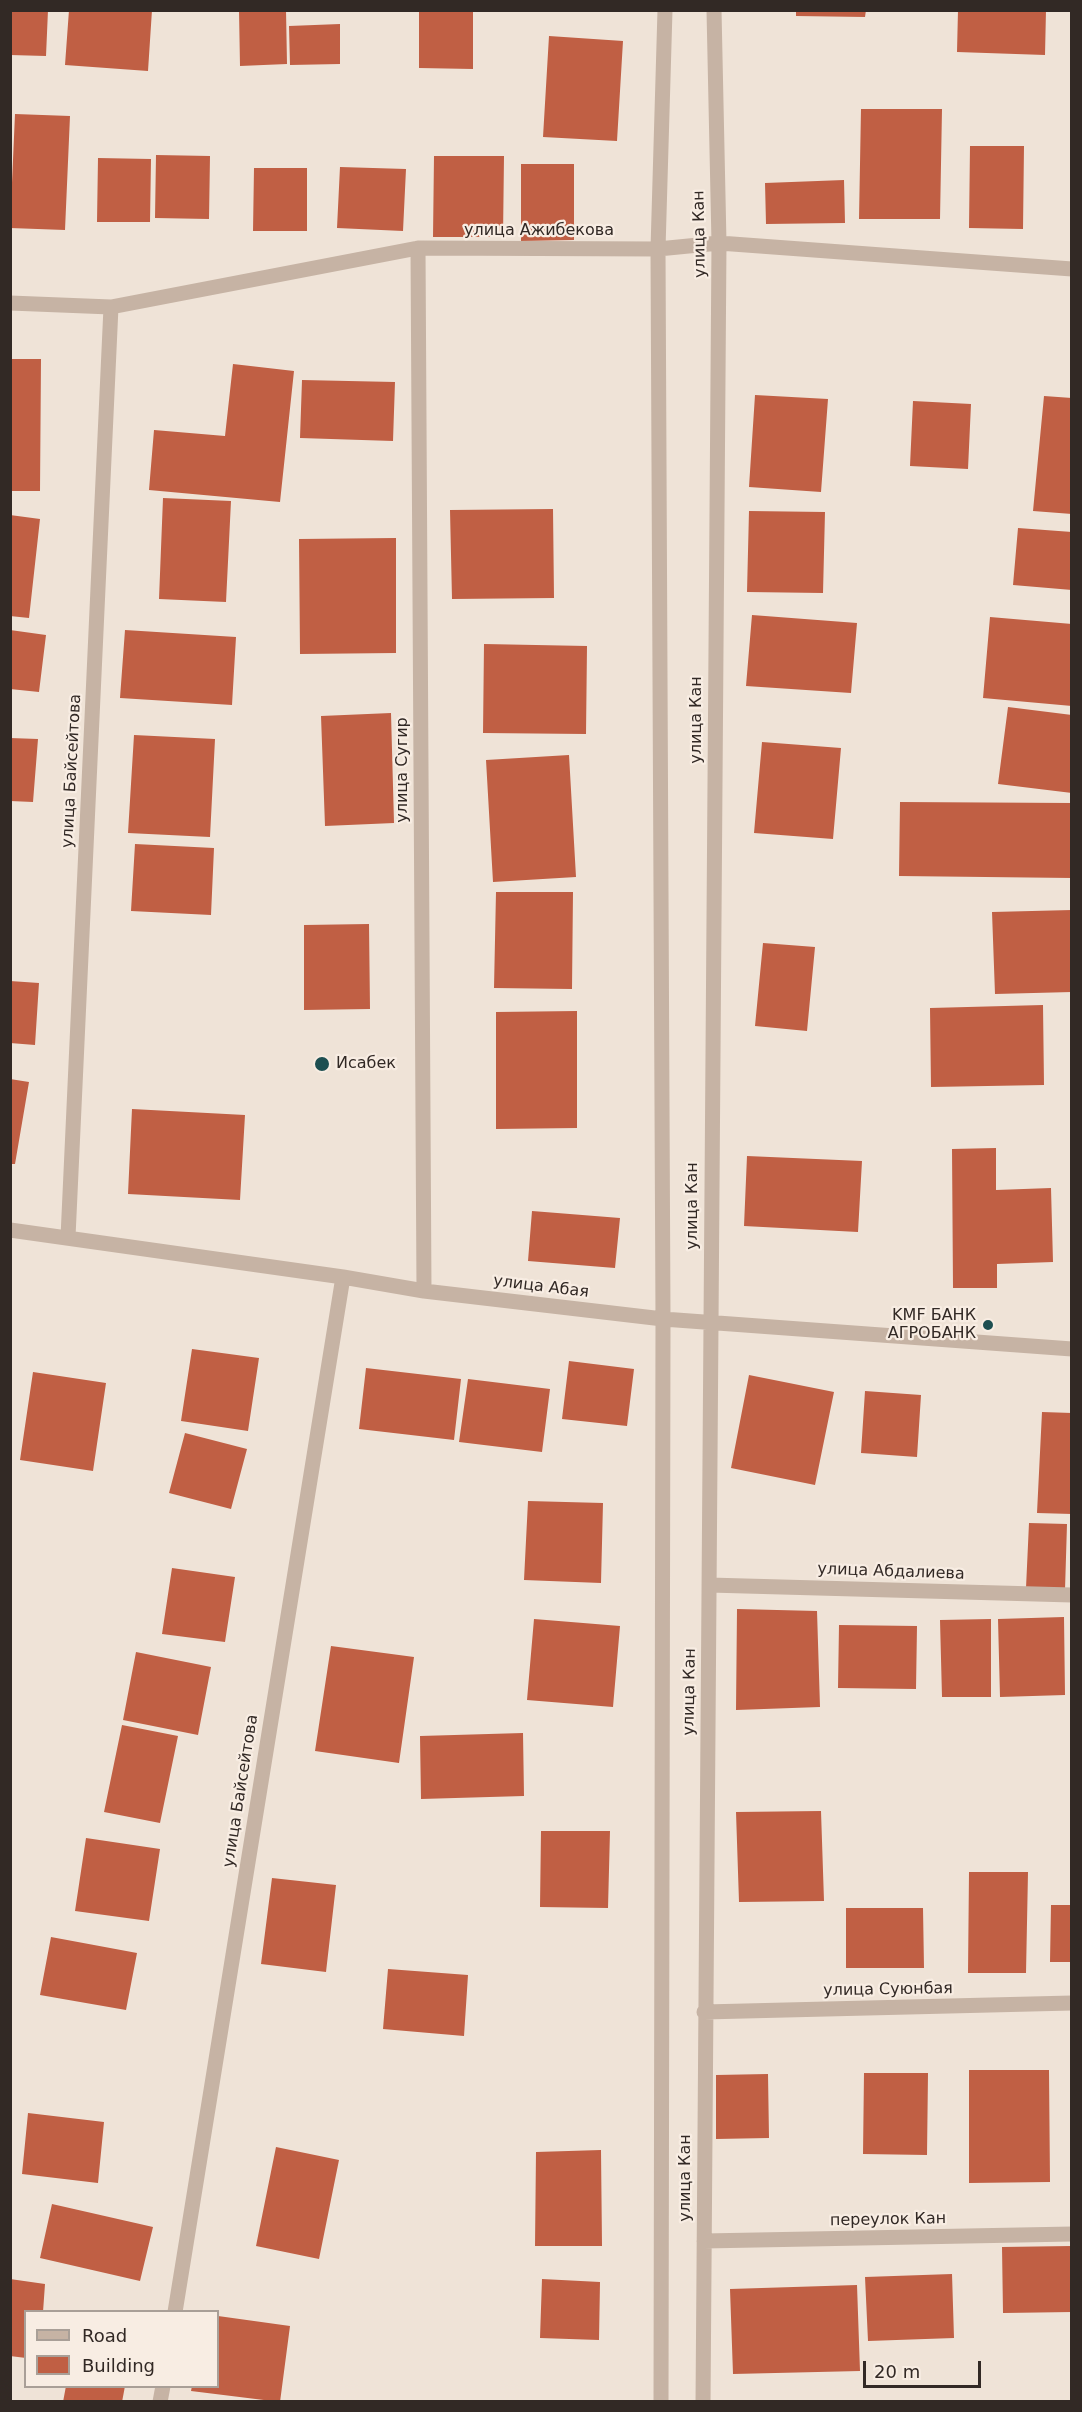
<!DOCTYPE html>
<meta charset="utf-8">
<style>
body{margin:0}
#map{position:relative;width:1082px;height:2412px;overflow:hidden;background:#efe3d7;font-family:"DejaVu Sans",sans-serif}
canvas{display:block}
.frame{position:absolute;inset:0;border:12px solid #322925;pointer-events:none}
.legend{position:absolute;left:24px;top:2310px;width:195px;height:78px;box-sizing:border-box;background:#f8ede3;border:2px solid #a99f97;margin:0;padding:8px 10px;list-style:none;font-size:18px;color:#322925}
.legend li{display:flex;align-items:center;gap:12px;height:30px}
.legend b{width:30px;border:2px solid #a99f97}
.scale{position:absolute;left:863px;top:2361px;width:118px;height:27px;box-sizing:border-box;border:3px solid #322925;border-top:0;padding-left:8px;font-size:18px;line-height:21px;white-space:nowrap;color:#322925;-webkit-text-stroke:4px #f8ede3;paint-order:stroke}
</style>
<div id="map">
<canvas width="1082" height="2412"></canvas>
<div class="frame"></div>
<ul class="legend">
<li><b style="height:8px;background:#c6b3a4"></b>Road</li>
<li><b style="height:16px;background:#c05f44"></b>Building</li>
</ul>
<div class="scale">20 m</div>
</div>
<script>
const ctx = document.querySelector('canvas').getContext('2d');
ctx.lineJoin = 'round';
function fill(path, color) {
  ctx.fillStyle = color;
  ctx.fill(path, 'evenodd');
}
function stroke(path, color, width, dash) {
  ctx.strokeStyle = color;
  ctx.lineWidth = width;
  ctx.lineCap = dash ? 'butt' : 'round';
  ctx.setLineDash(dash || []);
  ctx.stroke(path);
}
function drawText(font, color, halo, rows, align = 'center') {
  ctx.font = font + ' "DejaVu Sans",sans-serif';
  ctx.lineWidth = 4.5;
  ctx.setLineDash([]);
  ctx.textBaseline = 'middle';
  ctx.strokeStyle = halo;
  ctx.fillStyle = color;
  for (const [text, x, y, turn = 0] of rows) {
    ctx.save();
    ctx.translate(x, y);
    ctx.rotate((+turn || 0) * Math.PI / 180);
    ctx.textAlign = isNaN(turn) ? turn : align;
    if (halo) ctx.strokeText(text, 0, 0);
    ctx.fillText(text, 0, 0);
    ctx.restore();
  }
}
const building = new Path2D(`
 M10 10H48L46 56 10 55Z
 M69 10H152L148 71 65 65Z
 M239 10H286L287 64 240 66Z
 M419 10H473V69L419 68Z
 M796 10H866L865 17 796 16Z
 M958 10H1046L1045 55 957 52Z
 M340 24V64L290 65 289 26Z
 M549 36 623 41 617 141 543 137Z
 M861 109H942L940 219H859Z
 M15 114 70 116 65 230 10 228Z
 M970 146H1024L1023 229 969 228Z
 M156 155 210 156 209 219 155 218Z
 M434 156H504L503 237H433Z
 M98 158 151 159 150 222H97Z
 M521 164H574V240L521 241Z
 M340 167 406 169 403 231 337 228Z
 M254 168H307V231H253Z
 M844 180 845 223 766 224 765 183Z
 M10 359H41L40 491H10Z
 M233 364 294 371 280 502 149 490 154 430 225 436Z
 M302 380 395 382 393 441 300 438Z
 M755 395 828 399 821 492 749 487Z
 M1044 396 1072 398V514L1033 511Z
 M913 401 971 404 968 469 910 466Z
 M163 498 231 501 226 602 159 599Z
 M553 509 554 598 452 599 450 510Z
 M749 511 825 512 823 593 747 592Z
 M10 515 40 519 29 618 10 616Z
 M1018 528 1072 532V590L1013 585Z
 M396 538V653L300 654 299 539Z
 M752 615 857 623 851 693 746 686Z
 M990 617 1072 624V706L983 698Z
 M10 630 46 635 39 692 10 689Z
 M125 630 236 637 232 705 120 698Z
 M484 644 587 646 586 734 483 733Z
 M1008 707 1072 715V793L998 784Z
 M391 713 394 823 325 826 321 716Z
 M134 735 215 739 210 837 128 833Z
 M10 738 38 739 33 802 10 801Z
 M762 742 841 748 833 839 754 833Z
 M569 755 576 877 493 882 486 760Z
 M900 802 1072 803V878L899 876Z
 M135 844 214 848 211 915 131 911Z
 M496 892H573L572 989 494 988Z
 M1072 910V992L995 994 992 912Z
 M369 924 370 1009 304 1010V925Z
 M763 943 815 947 807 1031 755 1026Z
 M10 981 39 983 35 1045 10 1043Z
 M1043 1005 1044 1085 931 1087 930 1008Z
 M577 1011V1128L496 1129V1012Z
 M10 1079 29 1082 15 1164H10Z
 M132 1109 245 1115 240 1200 128 1194Z
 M996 1148V1190L1051 1188 1053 1262 997 1264V1288H953L952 1149Z
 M747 1156 862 1161 858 1232 744 1226Z
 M532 1211 620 1218 615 1268 528 1261Z
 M192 1349 259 1358 248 1431 181 1421Z
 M569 1361 634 1369 627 1426 562 1419Z
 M366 1368 461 1379 454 1440 359 1429Z
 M33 1372 106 1383 93 1471 20 1460Z
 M749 1375 834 1392 815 1485 731 1468Z
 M468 1379 550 1389 542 1452 459 1442Z
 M865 1391 921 1395 917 1457 861 1453Z
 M1042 1412 1072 1413V1514L1037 1513Z
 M185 1433 247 1449 231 1509 169 1493Z
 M528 1501 603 1503 601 1583 524 1580Z
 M1029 1523 1067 1524 1065 1590 1026 1588Z
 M172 1568 235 1577 225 1642 162 1634Z
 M737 1609 817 1611 820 1707 736 1710Z
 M1064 1617 1065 1695 1000 1697 998 1619Z
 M534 1619 620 1626 613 1707 527 1700Z
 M991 1619V1697H942L940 1620Z
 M839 1625 917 1626 916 1689 838 1688Z
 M331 1646 414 1657 399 1763 315 1751Z
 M136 1652 211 1667 198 1735 123 1720Z
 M122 1725 178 1736 160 1823 104 1812Z
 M523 1733 524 1796 421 1799 420 1736Z
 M821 1811 824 1901 739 1902 736 1812Z
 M541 1831H610L608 1908 540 1907Z
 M86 1838 160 1849 149 1921 75 1911Z
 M969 1872H1028L1026 1973H968Z
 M272 1878 336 1885 326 1972 261 1964Z
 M1051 1905H1072V1962H1050Z
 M846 1908H923L924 1968H846Z
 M51 1937 137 1953 126 2010 40 1995Z
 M388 1969 468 1975 464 2036 383 2029Z
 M969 2070H1049L1050 2182 969 2183Z
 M864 2073H928L927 2155 863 2154Z
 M768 2074 769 2138 716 2139V2075Z
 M28 2113 104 2122 98 2183 22 2174Z
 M276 2147 339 2160 319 2259 256 2246Z
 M601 2150 602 2246H535L536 2152Z
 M52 2204 153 2227 140 2281 40 2258Z
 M1072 2246V2312L1003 2313 1002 2247Z
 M952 2274 954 2338 868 2341 865 2277Z
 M10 2279 45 2284 43 2312H26V2358L10 2356Z
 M542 2279 600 2282 599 2340 540 2338Z
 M857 2285 860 2371 733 2374 730 2289Z
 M218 2316 290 2326 280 2402 191 2391 192 2386H218Z
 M66 2386H125L122 2402H63Z`);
const minor = new Path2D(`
 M418 248 424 1291
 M10 303 111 307 418 248 658 249 719 243 1072 269
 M10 1230 343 1277 424 1291 663 1319 1072 1349
 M68 1237 111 307
 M709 1585 1072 1595
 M704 2012 1072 2003
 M704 2241 1072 2234
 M175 2312 343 1277
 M160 2402 163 2386
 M661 2402 663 1319 658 249 665 10
 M703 2402 719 243 714 10`);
const markers = [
 [322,1064,8,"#1d4f51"],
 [988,1325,6,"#1d4f51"]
];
const streetNames = [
 ["улица Ажибекова",539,231],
 ["улица Кан",700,234,-91],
 ["улица Кан",697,720,-90],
 ["улица Сугир",403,770,-90],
 ["улица Байсейтова",72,771,-87],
 ["улица Кан",693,1206,-90],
 ["улица Абая",541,1287,7],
 ["улица Абдалиева",891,1572,2],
 ["улица Кан",690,1692,-89],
 ["улица Байсейтова",241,1791,-81],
 ["улица Суюнбая",888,1990,-1],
 ["улица Кан",686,2178,-90],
 ["переулок Кан",888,2220,-1]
];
const poiNames = [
 ["Иcабек",336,1064],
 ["KMF БАНК",976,1316,"right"],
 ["АГРОБАНК",976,1334,"right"]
];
fill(building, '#c05f44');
stroke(minor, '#c6b3a4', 15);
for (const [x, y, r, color] of markers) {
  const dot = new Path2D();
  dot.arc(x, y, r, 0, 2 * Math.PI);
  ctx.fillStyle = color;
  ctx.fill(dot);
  stroke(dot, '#f8ede3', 2);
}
drawText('16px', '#322925', '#f8ede3', streetNames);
drawText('16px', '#322925', '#f8ede3', poiNames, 'left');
</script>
